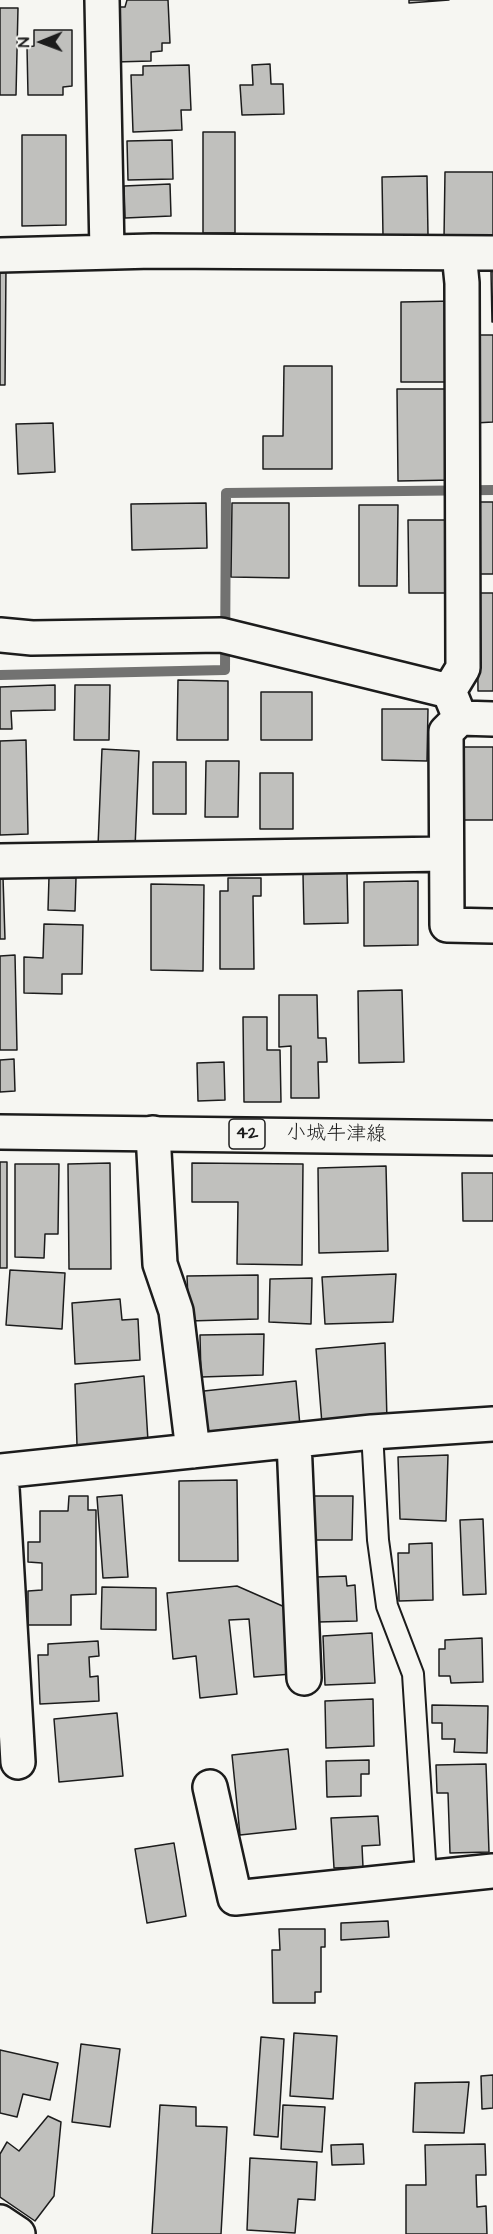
<!DOCTYPE html>
<meta charset="utf-8">
<style>
body{margin:0}
#map{position:relative;width:493px;height:2234px;overflow:hidden;background:#f6f6f2;font-family:"Architects Daughter",sans-serif}
canvas{display:block}
.north{position:absolute;left:12px;top:12px;width:60px;height:60px;-webkit-text-stroke:4px #f6f6f2;paint-order:stroke;rotate:269deg;font-size:16px;font-weight:700;line-height:24px;text-align:center;color:#1c1c1c}
.north::after{content:'';display:block;margin:auto;width:21px;height:27px;background:#1c1c1c;clip-path:polygon(50% 0,100% 100%,50% 72%,0 100%)}
</style>
<div id="map">
<canvas width="493" height="2234"></canvas>
<div class="north">N</div>
</div>
<script>
const ctx = document.querySelector('canvas').getContext('2d');
ctx.lineJoin = 'round';
function stroke(path, color, width, dash) {
  ctx.strokeStyle = color;
  ctx.lineWidth = width;
  ctx.lineCap = dash ? 'butt' : 'round';
  ctx.setLineDash(dash || []);
  ctx.stroke(path);
}
function fill(path, color) {
  ctx.fillStyle = color;
  ctx.fill(path, 'evenodd');
}
function drawText(font, color, halo, rows, align = 'center') {
  ctx.font = font + ' "Architects Daughter","Klee One",sans-serif';
  ctx.lineWidth = 6;
  ctx.setLineDash([]);
  ctx.textBaseline = 'middle';
  ctx.strokeStyle = halo;
  ctx.fillStyle = color;
  for (const [text, x, y, turn = 0] of rows) {
    ctx.save();
    ctx.translate(x, y);
    ctx.rotate((+turn || 0) * Math.PI / 180);
    ctx.textAlign = isNaN(turn) ? turn : align;
    if (halo) ctx.strokeText(text, 0, 0);
    ctx.fillText(text, 0, 0);
    ctx.restore();
  }
}
const stream = new Path2D(`
 M0 675 225 670 226 493 493 490`);
const building = new Path2D(`
 M127 0H168L170 43H162V51L151 52V61L115 62 112 7H125Z
 M409 0H449L409 3Z
 M0 8H18L16 95H0Z
 M34 30H72V86L63 87V95H28L27 47 34 46Z
 M270 64 271 84H283L284 114 242 115 240 85H253L252 65Z
 M189 65 191 110H181L182 130 133 132 131 75H143V66Z
 M203 132H235V233H203Z
 M22 135H66V225L22 226Z
 M172 140 173 179 128 180 127 141Z
 M445 172H493V239L444 238Z
 M427 176 428 235 383 236 382 177Z
 M170 184 171 216 125 218 124 186Z
 M0 268H6L5 385H0Z
 M493 271V322H492L491 272Z
 M454 301 455 382H401V302Z
 M474 335H493V422L475 423Z
 M284 366H332V469H263V436H283Z
 M397 389H453L454 480 398 481Z
 M53 423 55 472 18 474 16 424Z
 M476 502H493V574H477Z
 M206 503 207 548 132 550 131 504Z
 M232 503H289V578L231 577Z
 M359 505H398L397 586H359Z
 M408 520H452L451 593H409Z
 M477 593H493V691H478Z
 M178 680 228 681V740H177Z
 M55 685V710L11 711 12 729H0V687Z
 M75 685H110L109 740H74Z
 M261 692H312V740H261Z
 M382 709H428L427 761 382 760Z
 M26 740 28 834 0 835V741Z
 M457 747H493V820H457Z
 M102 749 139 751 135 848 98 846Z
 M206 761H239L238 817H205Z
 M153 762H186V814H153Z
 M260 773H293V829H260Z
 M347 873 348 923 304 924 303 874Z
 M3 877 5 939H0V878Z
 M49 877 76 878 75 911 48 910Z
 M228 878H261V896H253L254 969H220V891H228Z
 M418 881V945L364 946V882Z
 M151 884 204 885 203 971 151 970Z
 M44 924 83 925 82 974H62V994L24 993V957L43 958Z
 M15 955 17 1050H0V956Z
 M402 990 404 1062 359 1063 358 991Z
 M279 995H317L318 1038H326L327 1062H318L319 1098H291V1046L279 1047Z
 M243 1017H267V1050H280L281 1102H244Z
 M14 1059 15 1091 0 1092V1060Z
 M224 1062 225 1100 198 1101 197 1063Z
 M0 1162H7V1268H0Z
 M110 1163 111 1269H69L68 1164Z
 M192 1163 303 1164 302 1265 237 1264 238 1202H192Z
 M15 1164H59L58 1234H45L44 1258 15 1257Z
 M386 1166 388 1251 319 1253 318 1168Z
 M462 1173H493V1221H463Z
 M10 1270 65 1273 62 1329 6 1325Z
 M396 1274 393 1322 325 1324 322 1277Z
 M258 1275V1319L189 1321 187 1276Z
 M312 1278 311 1324 269 1322 270 1279Z
 M120 1299 122 1320 138 1319 140 1360 75 1364 72 1303Z
 M264 1334 263 1375 201 1377 200 1335Z
 M385 1343 387 1421 322 1424 316 1349Z
 M144 1376 148 1441 77 1445 75 1384Z
 M296 1381 300 1426 206 1436 204 1391Z
 M448 1455 446 1521 400 1519 398 1457Z
 M237 1480 238 1561H179V1481Z
 M122 1495 128 1577 103 1578 97 1497Z
 M69 1496H88V1510H96V1594L71 1595V1625H28V1591L42 1590V1563L28 1562V1542H40V1511H68Z
 M310 1496H353L352 1540H310Z
 M483 1519 486 1594 463 1595 460 1520Z
 M432 1543 433 1600 399 1601 398 1553H409V1544Z
 M346 1576 347 1586 355 1585 357 1621 318 1622 316 1577Z
 M237 1586 287 1608 292 1674 254 1677 249 1619 229 1620 237 1694 200 1698 196 1656 173 1659 167 1593Z
 M102 1587 156 1588V1630L101 1629Z
 M372 1633 375 1683 325 1685 323 1636Z
 M482 1638 483 1682 451 1683 450 1676H439V1649H445V1640Z
 M98 1641 99 1656 89 1657 90 1677 98 1676 99 1701 40 1704 38 1655H48V1644Z
 M373 1699 374 1746 326 1748 325 1701Z
 M432 1705 488 1706 487 1753 454 1752 455 1739H442V1723H432Z
 M117 1713 123 1776 59 1782 54 1719Z
 M288 1749 296 1829 240 1835 232 1755Z
 M369 1760V1774H361V1796L327 1797 326 1761Z
 M486 1764 489 1852 450 1853 448 1793H437L436 1765Z
 M378 1816 380 1845 362 1846 363 1867 334 1868 331 1818Z
 M174 1843 186 1916 147 1923 135 1849Z
 M388 1921 389 1937 341 1940V1923Z
 M279 1929H325V1947H321V1992H315V2003H273L272 1950H280Z
 M294 2033 337 2036 333 2099 290 2096Z
 M261 2037 284 2039 278 2137 254 2135Z
 M81 2044 120 2049 110 2127 72 2122Z
 M0 2050 58 2063 50 2100 23 2094 17 2117 0 2113Z
 M493 2075V2108L482 2109 481 2076Z
 M469 2082 464 2133 413 2132 415 2083Z
 M160 2105 196 2107V2126L227 2127 221 2234H152Z
 M283 2105 325 2107 322 2152 281 2149Z
 M48 2116 61 2122 54 2196 35 2221 0 2197V2154L7 2142 19 2151Z
 M363 2144 364 2164 332 2165 331 2145Z
 M485 2144 486 2175H476L477 2207 486 2206 487 2234H406V2185H426L425 2145Z
 M250 2158 317 2162 315 2200 298 2199 295 2233 247 2230Z`);
const service = new Path2D(`
 M372 1432 378 1540 387 1606 413 1674 426 1876`);
const minor = new Path2D(`
 M102 0 107 252
 M0 255 153 251 493 253
 M0 635 32 638 221 635 449 691 460 718 493 719
 M449 691 463 668 462 283 459 253
 M460 718 446 732 447 925 493 926
 M0 861 445 854
 M153 1133 160 1264 176 1311 193 1451
 M294 1441 304 1678
 M0 1471 372 1432 493 1424
 M1 1471 18 1762
 M210 1787 235 1898 493 1871
 M0 2222 18 2234`);
const primary = new Path2D(`
 M0 1132 493 1138`);
const shields = [
 [247,1134,36]
];
const shieldNames = [
 ["42",247,1134]
];
const streetNames = [
 ["小城牛津線",336,1135,1]
];
stroke(stream, '#727271', 10);
fill(building, '#c0c0bd');
stroke(building, '#1c1c1c', 1.5);
stroke(service, '#1c1c1c', 24);
stroke(minor, '#1c1c1c', 38);
stroke(primary, '#1c1c1c', 38);
stroke(service, '#f6f6f2', 20);
stroke(minor, '#f6f6f2', 33);
stroke(primary, '#f6f6f2', 33);
for (const [x, y, w] of shields) {
  const box = new Path2D();
  box.roundRect(x - w / 2, y - 15, w, 30, 4.5);
  ctx.fillStyle = '#f6f6f2';
  ctx.fill(box);
  stroke(box, '#1c1c1c', 1.5);
}
drawText('bold 18px', '#1c1c1c', null, shieldNames);
drawText('20px', '#1c1c1c', '#f6f6f2', streetNames);
</script>
